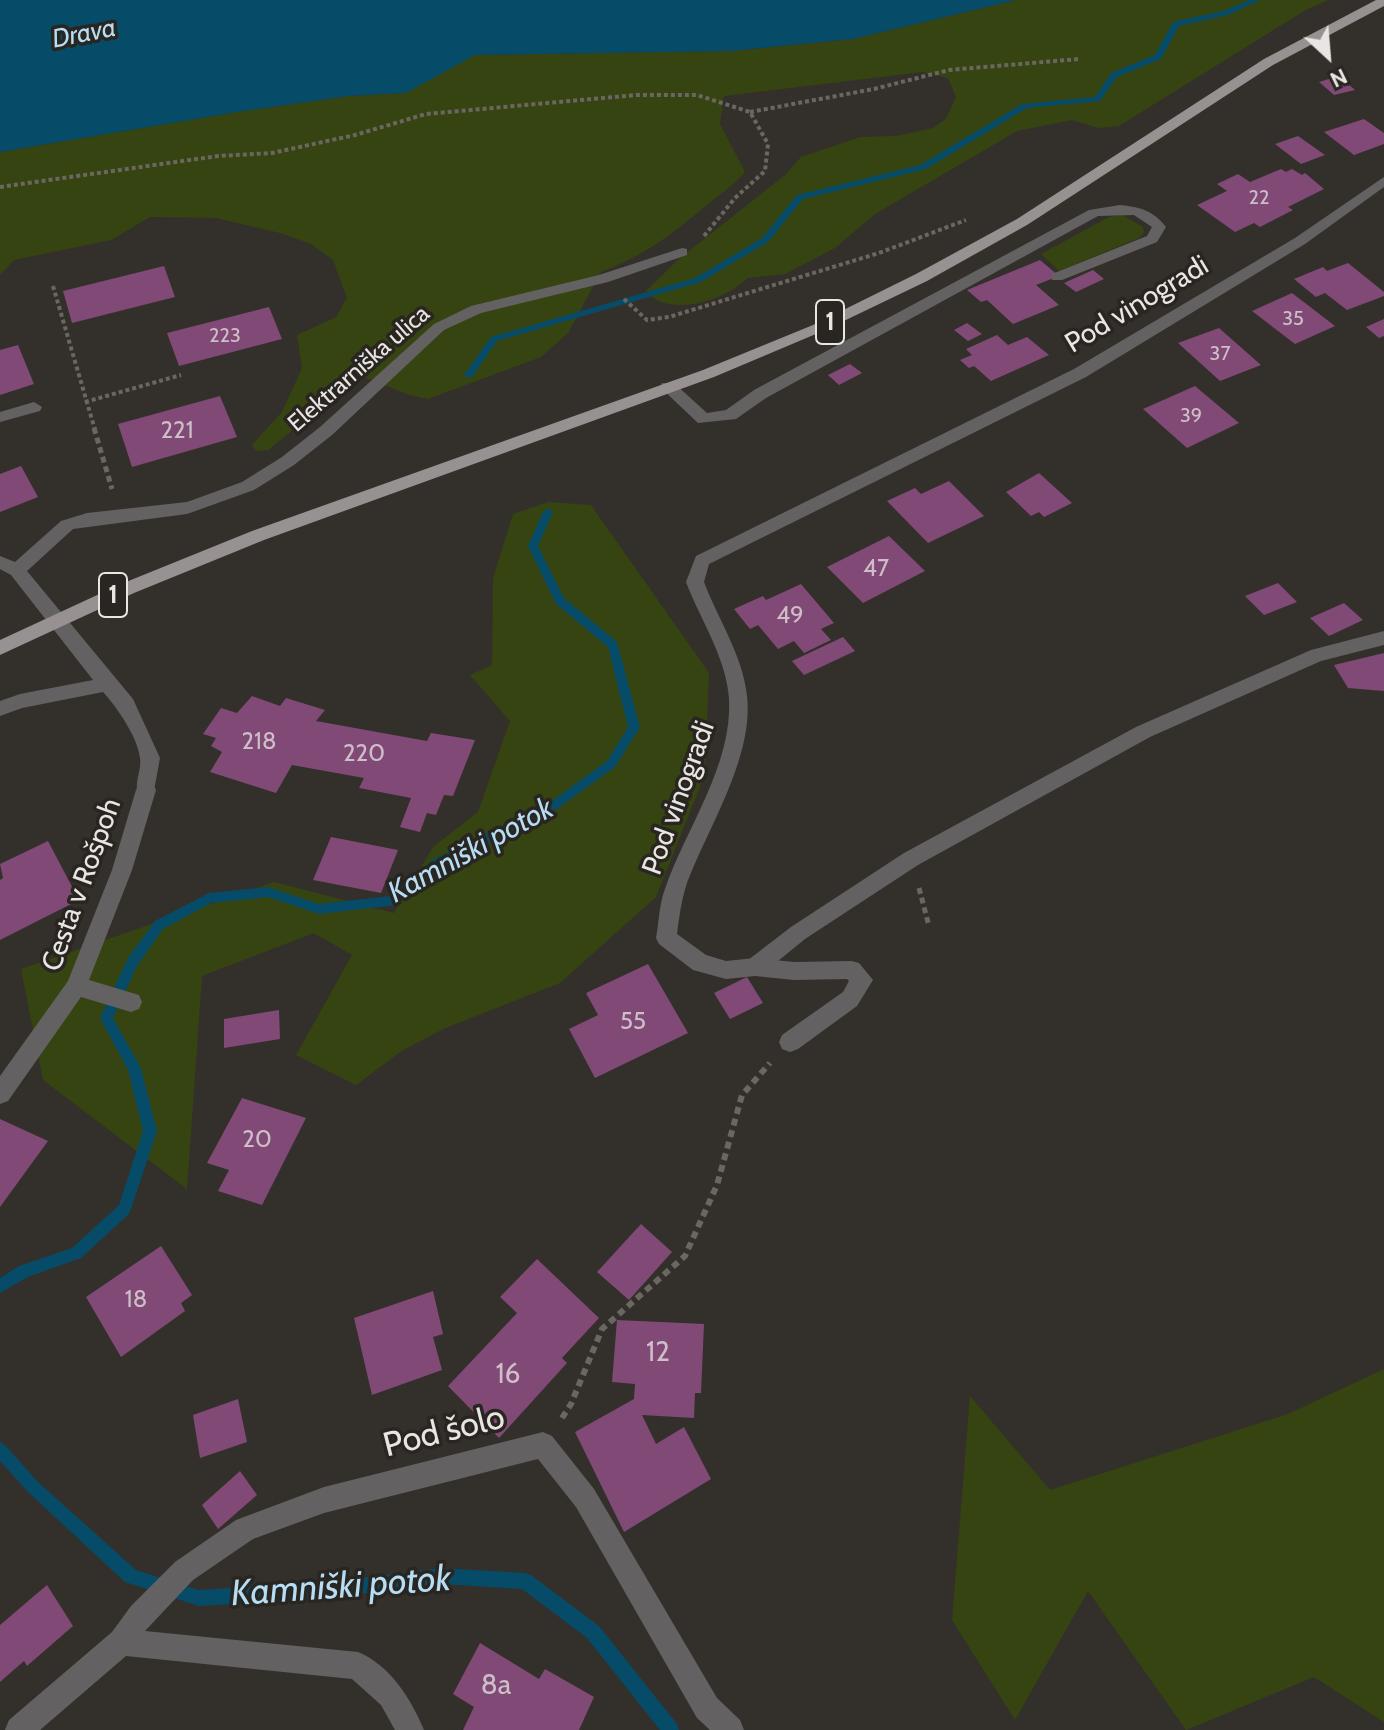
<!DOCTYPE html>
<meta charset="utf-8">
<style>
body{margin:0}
#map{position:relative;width:1384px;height:1730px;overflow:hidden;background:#33302b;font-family:Cabin,sans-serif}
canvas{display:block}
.north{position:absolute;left:1288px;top:16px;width:80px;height:80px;-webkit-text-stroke:6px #292622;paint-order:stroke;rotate:154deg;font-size:22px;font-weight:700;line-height:32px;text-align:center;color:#e8e5e3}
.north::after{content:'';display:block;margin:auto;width:28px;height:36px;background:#e8e5e3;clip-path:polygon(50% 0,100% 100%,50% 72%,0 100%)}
</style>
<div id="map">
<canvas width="1384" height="1730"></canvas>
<div class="north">N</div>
</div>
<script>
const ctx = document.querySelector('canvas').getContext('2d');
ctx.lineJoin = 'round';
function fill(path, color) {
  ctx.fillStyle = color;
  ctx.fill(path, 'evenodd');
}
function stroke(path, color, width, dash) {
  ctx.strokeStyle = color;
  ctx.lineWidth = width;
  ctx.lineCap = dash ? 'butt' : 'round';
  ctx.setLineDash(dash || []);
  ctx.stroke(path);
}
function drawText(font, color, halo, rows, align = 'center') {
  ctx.font = font + ' Cabin,sans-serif';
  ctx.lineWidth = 7;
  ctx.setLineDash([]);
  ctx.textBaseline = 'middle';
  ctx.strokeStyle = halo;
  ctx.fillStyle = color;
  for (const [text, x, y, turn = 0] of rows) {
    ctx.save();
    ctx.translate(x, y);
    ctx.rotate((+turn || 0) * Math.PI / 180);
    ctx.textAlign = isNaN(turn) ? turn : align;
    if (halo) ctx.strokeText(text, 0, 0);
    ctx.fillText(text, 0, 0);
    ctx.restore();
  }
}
const green = new Path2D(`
 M1016 0H1328L1304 11 1119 126 1098 128 1072 120 1017 131 875 214 835 248 785 274 747 278C728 300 667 319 646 291L679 259 785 175 801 157 860 137 896 136 933 128 946 119 956 97 948 78 923 72 724 96 720 124 745 172C734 185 720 194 707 205 671 235 645 255 601 272L568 333 541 357 428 399 409 395 364 377 338 393 268 450 256 451 252 445 282 412 302 368 297 335 336 317 347 298 333 260 311 244 280 233 216 218 150 217 111 240 14 260 0 275V152L237 112 349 96 405 93 475 55 731 51 853 39Z
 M1122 215 1143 227 1144 233 1139 238 1059 271 1041 254 1109 217Z
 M548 502 591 505 709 673 705 774 656 897 560 983 443 1029 400 1052 356 1085 296 1055 352 955 314 933 202 976 187 1189 43 1080 21 969 274 882 394 913 433 847 478 812 510 721 470 675 492 665 493 578 513 514Z
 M1384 1369V1722L1314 1677 1186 1730 1088 1591 1015 1720 952 1620 970 1396 1050 1490 1288 1414Z`);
const water = new Path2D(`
 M0 0H1016L853 39 731 51 475 55 406 93 349 96 237 112 0 152Z`);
const stream = new Path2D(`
 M1250 0H1260L1228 15 1179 26 1161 59 1117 77 1100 101 1027 108 926 169 803 199 768 242 701 282 497 341 472 377H466L464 375 491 337 695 278 762 238 797 195 920 165 1022 104 1095 97 1111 73 1155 55 1173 22 1223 11Z
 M548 508 553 512 538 546 564 598 617 642 640 727 615 767 557 809 440 868 397 905 319 914 268 897 211 903 163 929 137 966 113 1018 141 1068 157 1131 131 1209 129 1214 81 1258 28 1277 0 1293V1278L19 1266 72 1248 119 1205 143 1131 128 1070 100 1018 128 958 155 921 209 893 268 887 319 904 390 896 432 860 549 803 607 761 628 727 608 647 556 604 528 546 543 512Z
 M0 1442 5 1445 38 1482 136 1570 199 1590 328 1582 441 1568 525 1573 531 1575 599 1626 677 1724 679 1730H660L587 1638 522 1589 441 1584 328 1598 199 1606 125 1582 28 1492 0 1461Z`);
const building = new Path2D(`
 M1339 76 1355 90 1334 95 1319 82Z
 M1364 119 1384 133V144L1354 155 1324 132Z
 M1298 136 1325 155 1301 164 1275 144Z
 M1281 169 1286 172 1292 169 1302 175 1305 173 1324 189 1288 207 1293 210 1260 227 1254 223 1235 232 1197 205 1227 191 1217 184 1238 174 1250 182Z
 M1040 260 1059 276 1036 285 1059 305 1013 324 987 300 981 302 967 290Z
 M1348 263 1384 292V296L1347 310 1325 293 1316 297 1294 279 1323 267 1327 271Z
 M164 266 175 297 72 323 63 291Z
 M1093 270 1104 279 1076 292 1064 283Z
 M1292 293 1335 326 1295 344 1252 311Z
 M269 307 282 339 179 366 167 333Z
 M1384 319V336L1379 338 1366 327Z
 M967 323 982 334 968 341 954 330Z
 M1219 328 1261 365 1220 381 1178 343Z
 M997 335 1008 345 1027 337 1049 355 991 381 974 366 969 368 960 360 972 355 966 349Z
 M18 345 34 384 0 395V350Z
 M850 364 862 373 839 385 828 375Z
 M1195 386 1239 423 1187 448 1143 409Z
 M220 396 237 437 132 467 118 424Z
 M21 466 38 497 0 512V474Z
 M1039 473 1072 503 1044 517 1039 512 1031 516 1006 492Z
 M949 481 984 516 928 543 887 501 915 488 921 494Z
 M889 536 925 571 863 603 827 567Z
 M1278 583 1297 602 1264 615 1245 596Z
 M801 584 834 623 821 629 831 640 804 653 794 641 778 649 758 625 750 629 734 609 763 596 766 600Z
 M1344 603 1363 620 1329 636 1310 618Z
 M843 637 855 651 804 675 792 661Z
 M1384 653V691L1348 688 1334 665Z
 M252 696 280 706 286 698 325 710 316 721 427 741 431 733 475 740 453 796 444 795 436 815 427 813 420 832 400 827 411 798 359 788 364 778 292 765 276 793 210 772 222 752 211 746 216 738 203 734 221 708 237 713Z
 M331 837 398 850 381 893 313 880Z
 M48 841 79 900 0 940V880L3 878 0 864Z
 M648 964 688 1033 595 1078 569 1029 598 1015 586 993Z
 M747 977 763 1003 730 1019 714 993Z
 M279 1010 280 1039 224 1048V1019Z
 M242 1098 306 1118 262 1205 218 1191 229 1170 207 1163Z
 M0 1119 48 1141 0 1207Z
 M641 1224 672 1252 629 1300 597 1272Z
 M161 1246 192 1295 181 1303 185 1311 121 1357 86 1297Z
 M537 1259 599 1318 562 1358 567 1363 499 1438 448 1386 517 1313 500 1297Z
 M433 1291 443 1334 433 1337 442 1370 372 1395 354 1318Z
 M617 1320 704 1324 701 1393H695L694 1418 642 1415 656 1444 684 1427 711 1479 624 1532 575 1432 634 1399 635 1384 612 1382Z
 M238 1399 247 1442 200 1458 193 1415Z
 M240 1471 257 1495 218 1529 202 1505Z
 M47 1585 73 1626 27 1666 24 1661 0 1682V1625Z
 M480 1643 539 1679 545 1669 594 1697 579 1730H463L474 1707 453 1694Z`);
const pathFar2 = new Path2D(`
 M750 112 874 89 949 70 1079 59
 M0 187 218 156 272 153 355 135 426 114 636 95H697L750 112 768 144 765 171 735 198 704 236
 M53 286 95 430
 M624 299 647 320 669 317 879 253 966 220
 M85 402 181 375`);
const pathFar1 = new Path2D(`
 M94 428 112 489
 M919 888 929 926`);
const path = new Path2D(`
 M562 1418 571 1404 602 1329 685 1256 717 1185 742 1095 770 1063`);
const lane = new Path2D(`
 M1384 631V645L1321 661 1150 737 918 865 805 939 762 974 755 976 748 974 745 967 748 960 791 927 904 853 1136 727 1311 650Z
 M146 782 153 784 156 790 132 870 89 980 139 995 142 1002 139 1009 131 1012 81 997 8 1101 0 1104V1076L68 981 112 870 136 790 139 784Z`);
const street = new Path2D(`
 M1384 177V187L1305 244 1086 377 709 564 704 582C718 619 743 656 747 696 754 758 707 829 686 886 681 902 679 918 677 934L706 955 726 961 755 958 794 962 852 961 859 963 873 980 857 1006 798 1049 790 1052 782 1049 779 1042 782 1035 843 992 849 981 847 979 794 980 755 976 726 979 693 970 659 944 656 938C659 922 659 905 665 889 686 828 733 765 729 698 726 657 700 619 686 582L696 556 1074 369 1295 238Z
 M1120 205C1140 207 1154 211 1166 227L1157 242 1062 280H1052V274L1147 236 1152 227 1134 215 1098 216 766 398 736 419 698 423 660 387 662 383H674L707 413 726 410 754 390 1089 210Z
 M682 248 687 249V255L608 282 481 313 444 330 332 435 294 465 254 490 187 514 73 529 27 571 133 699 160 758 153 796H139C133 783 142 771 140 758 138 738 117 707 103 692L22 708 0 716V701L20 694 93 680 11 575 0 569V556L15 562 61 521 87 513 187 502 242 482 282 457 320 427 434 324 471 306 599 275Z
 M34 402 42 407 40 411 0 422V412Z
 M543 1432 552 1436 594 1489 717 1698 740 1720 744 1730H710L697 1718 576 1507 538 1459 324 1513 253 1539 193 1580 145 1631 358 1652C391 1666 411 1699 424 1730H395L381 1705 352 1679 126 1656 40 1730H5L9 1720 112 1632 131 1606 175 1562 236 1520 324 1487Z`);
const primary = new Path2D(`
 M1376 0H1384V6L1273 65 1027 225 927 281 823 331 714 377 264 540 134 593 0 655V640L121 584 252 531 703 370 813 325 916 274 1017 219 1264 59Z`);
const farNumbernames = [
 ["22",1259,198],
 ["35",1293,319],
 ["223",225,336],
 ["37",1220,354],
 ["39",1191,416]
];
const farStreetnames = [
 ["Elektrarniška ulica",359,369,-41]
];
const numberNames = [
 ["221",177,431],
 ["47",876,569],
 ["49",790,616],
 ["218",259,742],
 ["220",364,754],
 ["55",633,1022],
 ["20",257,1140],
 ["18",136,1300]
];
const farWaternames = [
 ["Drava",84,34,-11]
];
const shields = [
 [830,322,28],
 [113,595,28]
];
const shieldNames = [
 ["1",830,322],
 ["1",113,595]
];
const streetNames = [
 ["Pod vinogradi",1137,305,-31],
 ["Pod vinogradi",679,798,-70],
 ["Cesta v Rošpoh",82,885,-70]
];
const nearNumbernames = [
 ["12",658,1353],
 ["16",508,1375],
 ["8a",496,1686]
];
const waterNames = [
 ["Kamniški potok",471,851,-29]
];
const nearStreetnames = [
 ["Pod šolo",444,1432,-14]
];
const nearWaternames = [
 ["Kamniški potok",341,1587,-4]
];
fill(green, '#364411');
fill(water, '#064b67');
fill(stream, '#064b67');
fill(building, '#804976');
stroke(pathFar2, '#6a6762', 4, [4, 3]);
stroke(pathFar1, '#6a6762', 5, [6, 4]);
stroke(path, '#6a6762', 6, [7, 5]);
fill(lane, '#646162');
fill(street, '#646162');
fill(primary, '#979192');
drawText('20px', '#cebec8', null, farNumbernames);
drawText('24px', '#e8e5e3', '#292622', farStreetnames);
drawText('24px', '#cebec8', null, numberNames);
drawText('italic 26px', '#b6ddf3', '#292622', farWaternames);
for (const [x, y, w] of shields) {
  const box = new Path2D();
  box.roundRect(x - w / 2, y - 22, w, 44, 6);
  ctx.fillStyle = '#292622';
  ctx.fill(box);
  stroke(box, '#e8e5e3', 2);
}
drawText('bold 26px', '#e8e5e3', null, shieldNames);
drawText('28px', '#e8e5e3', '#292622', streetNames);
drawText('28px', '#cebec8', null, nearNumbernames);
drawText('italic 30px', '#b6ddf3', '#292622', waterNames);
drawText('34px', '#e8e5e3', '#292622', nearStreetnames);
drawText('italic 36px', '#b6ddf3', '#292622', nearWaternames);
</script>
